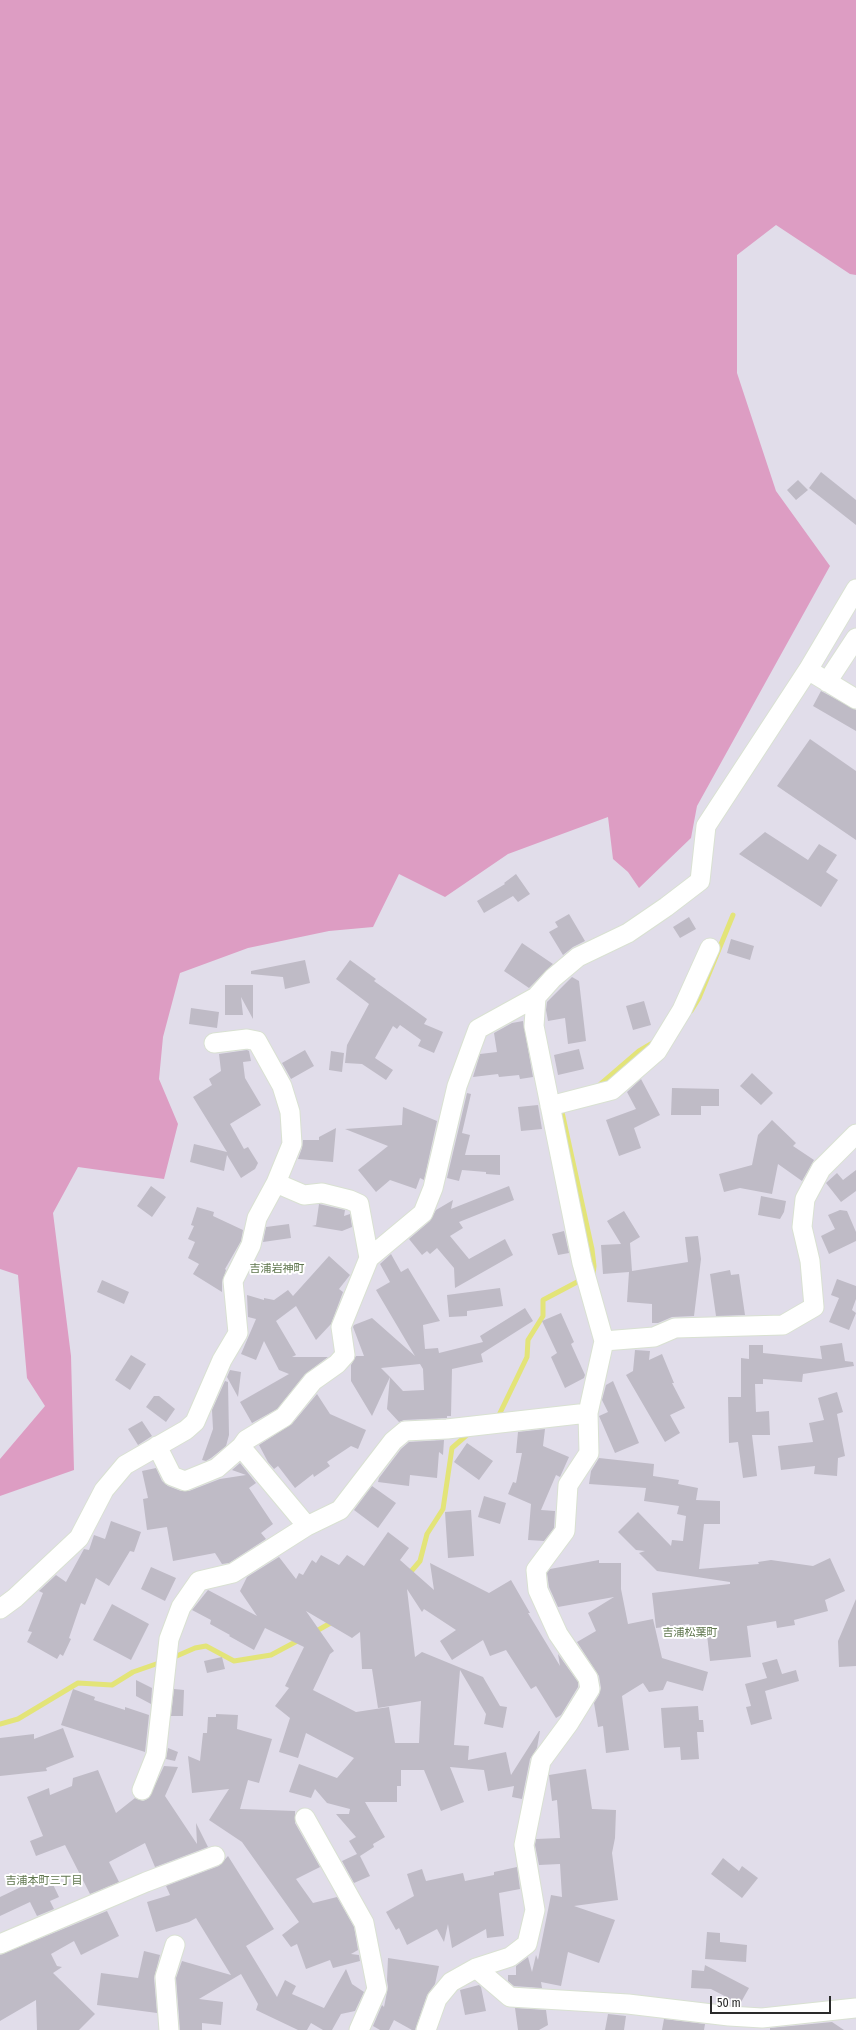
<!DOCTYPE html>
<meta charset="utf-8">
<style>
body{margin:0}
#map{position:relative;width:856px;height:2030px;overflow:hidden;background:#e1ddea;font-family:"Fira Sans Condensed",sans-serif}
canvas{display:block}
.scale{position:absolute;left:710px;top:1996px;width:121px;height:18px;box-sizing:border-box;border:2px solid #2a2a2a;border-top:0;padding-left:5px;font-size:12px;line-height:14px;white-space:nowrap;color:#2a2a2a;-webkit-text-stroke:3px #fff;paint-order:stroke}
</style>
<div id="map">
<canvas width="856" height="2030"></canvas>
<div class="scale">50 m</div>
</div>
<script>
const ctx = document.querySelector('canvas').getContext('2d');
ctx.lineJoin = 'round';
function fill(path, color) {
  ctx.fillStyle = color;
  ctx.fill(path, 'evenodd');
}
function stroke(path, color, width, dash) {
  ctx.strokeStyle = color;
  ctx.lineWidth = width;
  ctx.lineCap = dash ? 'butt' : 'round';
  ctx.setLineDash(dash || []);
  ctx.stroke(path);
}
function drawText(font, color, halo, rows, align = 'center') {
  ctx.font = font + ' "Fira Sans Condensed","Noto Sans JP",sans-serif';
  ctx.lineWidth = 4;
  ctx.setLineDash([]);
  ctx.textBaseline = 'middle';
  ctx.strokeStyle = halo;
  ctx.fillStyle = color;
  for (const [text, x, y, turn = 0] of rows) {
    ctx.save();
    ctx.translate(x, y);
    ctx.rotate((+turn || 0) * Math.PI / 180);
    ctx.textAlign = isNaN(turn) ? turn : align;
    if (halo) ctx.strokeText(text, 0, 0);
    ctx.fillText(text, 0, 0);
    ctx.restore();
  }
}
const green = new Path2D(`
 M0 0H856V275L850 274 776 225 737 255V373L776 491 830 566 697 806 691 838 639 888 628 872 613 859 608 817 508 854 445 897 399 874 373 927 329 931 248 948 180 973 163 1037 159 1079 178 1124 164 1179 78 1167 53 1213 71 1356 74 1470 0 1496V1459L45 1406 27 1378 18 1275 0 1269Z`);
const stream = new Path2D(`
 M691 1011 699 998 733 915
 M596 1088 639 1051 656 1041
 M562 1112 592 1249 594 1266 593 1275
 M495 1418 499 1415 527 1357 528 1340 543 1316V1300L579 1281
 M408 1575 420 1561 427 1534 443 1509 452 1448 468 1434
 M313 1633 334 1621
 M172 1658 195 1648 206 1646 234 1661 271 1655 301 1639
 M0 1724 18 1719 78 1683 112 1685 133 1672 156 1664`);
const building = new Path2D(`
 M821 472 856 500V525L809 488Z
 M798 480 808 490 796 500 787 490Z
 M821 691 856 710V731L813 706Z
 M810 739 856 771V840L777 786Z
 M765 832 808 860 819 844 837 855 826 872 838 880 821 907 739 854Z
 M516 874 530 894 518 902 513 896 484 913 477 901 505 884 504 883Z
 M569 914 585 941 573 947 563 955 549 932 558 927 555 922Z
 M689 917 696 929 680 938 673 927Z
 M731 939 754 946 750 960 727 953Z
 M522 943 553 964 529 988 504 971Z
 M305 960 310 983 285 989 283 977 251 974V971Z
 M350 960 376 979 374 981 427 1019 424 1024 443 1032 434 1053 418 1046 421 1040 400 1025 397 1029 393 1026 375 1058 393 1070 386 1080 362 1064 345 1063 347 1045 369 1004 336 979Z
 M572 977 579 981 586 1041 568 1044 565 1018 548 1021 546 1010 547 1002Z
 M225 985H253V1019L241 997 243 1015H225Z
 M644 1001 651 1025 633 1030 626 1006Z
 M191 1008 219 1012 217 1028 189 1024Z
 M523 1021 533 1077 520 1079 519 1075 499 1077 498 1074 473 1077 480 1054 497 1052 494 1033 512 1023Z
 M579 1049 584 1069 558 1075 554 1055Z
 M247 1050 249 1051 251 1061 243 1062 245 1078 261 1105 230 1124 244 1149 248 1147 258 1163 255 1169 241 1178 227 1155 224 1171 190 1162 194 1144 227 1152 193 1097 212 1085 209 1079 221 1071 219 1054Z
 M305 1050 314 1066 291 1079 282 1063Z
 M331 1051 344 1053 342 1072 329 1070Z
 M752 1073 773 1093 761 1105 740 1086Z
 M641 1079 660 1115 634 1128 641 1148 619 1156 606 1120 636 1109 627 1092Z
 M672 1088 719 1089V1106H701V1115H671Z
 M467 1093 471 1094 462 1133 470 1135 465 1155H500V1175L486 1174V1172L462 1170 459 1181 447 1178Z
 M538 1105 542 1129 521 1131 518 1107Z
 M403 1107 437 1121 424 1180 420 1178 416 1189 390 1180 376 1192 358 1170 388 1146 345 1129 402 1125Z
 M772 1120 796 1143 793 1146 814 1160 802 1181 778 1164 772 1194 740 1188 724 1192 719 1174 752 1165 758 1135Z
 M336 1128 333 1162 298 1159 302 1148 303 1140H319V1137Z
 M856 1170V1191L841 1202 826 1183 837 1173 843 1180Z
 M151 1186 166 1197 152 1217 137 1206Z
 M509 1186 514 1200 459 1222 463 1228 450 1236 469 1259 505 1239 513 1255 455 1288 454 1268 437 1248 430 1254 427 1251 422 1255 409 1239 430 1221 436 1210 453 1200 451 1209Z
 M761 1196 786 1201 784 1212 780 1219 758 1215Z
 M319 1204 345 1210 344 1216 350 1214 352 1227 342 1231 312 1226 316 1225Z
 M197 1207 214 1212 213 1216 243 1230 241 1241 225 1269 226 1270 222 1282V1292L193 1274 199 1264 188 1258 195 1242 188 1239 194 1226 191 1225Z
 M840 1210 847 1211 856 1232V1241L829 1254 821 1236 835 1229 828 1215Z
 M624 1211 640 1237 630 1243 632 1271 688 1262 685 1237 698 1236 701 1259 694 1316 672 1317 658 1323H652V1304L627 1302 629 1272 603 1274 601 1245 621 1244 607 1221Z
 M289 1224 291 1238 263 1242 266 1227Z
 M564 1231 569 1253 558 1255 552 1234Z
 M391 1254 401 1272 408 1268 440 1321 423 1325 425 1349 438 1348 439 1353 483 1342 480 1336 525 1308 533 1321 481 1354 483 1362 452 1369 451 1416H447V1418L404 1420 399 1422 387 1409 390 1377 403 1391 424 1390 423 1369 420 1364 381 1368 390 1377 372 1416 351 1381V1365L356 1356H364L353 1327 354 1325 372 1318 415 1356 376 1290 390 1282 380 1264Z
 M329 1256 350 1275 339 1289 343 1292 331 1324 316 1340 296 1306 276 1321 296 1355 292 1357H328L305 1374 277 1409 252 1423 240 1402 289 1374 279 1370 264 1341 256 1360 241 1354 256 1319 248 1317 247 1295 264 1300V1298L274 1300 288 1290 293 1296Z
 M730 1270 731 1275 739 1274 745 1315 716 1316 710 1274Z
 M837 1279 856 1286V1299L852 1310 856 1313 849 1330 829 1322 839 1298 831 1295Z
 M102 1280 129 1292 124 1304 97 1292Z
 M500 1288 503 1306 467 1311V1316L449 1317 447 1295Z
 M561 1313 574 1342 571 1344 585 1375 584 1378 565 1388 551 1357 557 1353 542 1321Z
 M842 1343 845 1361 853 1362 854 1366 803 1374 802 1382 763 1379V1384H755L756 1412 769 1411 770 1435H752L757 1476 743 1478 738 1442 729 1443 728 1397H741V1358L749 1359V1345H763V1353L822 1359 820 1346Z
 M635 1350 650 1351 649 1360 662 1354 674 1383H672L685 1408 670 1415 680 1433 665 1442 626 1375 633 1371Z
 M131 1355 146 1364 130 1390 115 1380Z
 M230 1370 241 1372 238 1397 227 1377Z
 M225 1381 228 1382 229 1435 226 1446 211 1458 206 1461 202 1460 213 1429 212 1410Z
 M613 1381 639 1443 615 1453 599 1416 608 1412 602 1400 606 1385Z
 M837 1392 843 1412 837 1414 845 1456 838 1458 837 1476 814 1474 815 1466 781 1470 778 1446 813 1442 809 1423 824 1420 818 1398Z
 M317 1394 330 1414 366 1430 358 1449 351 1446 327 1462 330 1466 314 1477 313 1474 295 1488 278 1466 274 1469 268 1462 259 1445 292 1424Z
 M154 1396H159L175 1409 166 1422 146 1407Z
 M142 1421 152 1436 138 1445 128 1429Z
 M545 1429 543 1446 569 1457 560 1477 556 1475 541 1510 555 1511 554 1528 544 1541 528 1540 531 1504 508 1494 513 1482 516 1483 522 1453H516L518 1432Z
 M444 1440 443 1455 439 1452 437 1478 410 1475 409 1486 378 1482 379 1478 401 1449 409 1442Z
 M467 1443 493 1461 479 1480 454 1462Z
 M599 1458 654 1464 653 1476 679 1480 678 1484 698 1488 696 1500 720 1501V1524H704L699 1569 759 1564 758 1562 771 1560 813 1566 830 1558 845 1591 825 1600 828 1611 794 1620 795 1625 777 1628 776 1621 747 1626 751 1657 710 1661 706 1626 694 1633 689 1624 656 1628 652 1593 730 1584V1582L657 1571 639 1553 645 1551 636 1550 618 1532 638 1512 671 1546 672 1540 683 1541 686 1516 677 1514 679 1506 644 1501 646 1488 589 1484 591 1471Z
 M240 1463 256 1483 249 1488 273 1524 261 1533 266 1539 229 1563 222 1564 215 1553 173 1561 167 1527 147 1530 143 1499 148 1498 142 1471 156 1468 162 1481 168 1486 181 1491H189L220 1479 246 1475 232 1470Z
 M372 1486 396 1503 378 1528 354 1510Z
 M484 1496 506 1503 500 1524 478 1517Z
 M471 1510 474 1556 448 1558 445 1512Z
 M111 1521 141 1532 134 1552 130 1551 109 1586 96 1578 85 1605 81 1603 69 1638 71 1639 63 1656 60 1654 57 1659 27 1642 32 1632 28 1631 43 1593 39 1591 56 1575 66 1582 84 1549 89 1550 94 1535 105 1539Z
 M388 1532 409 1548 400 1560 434 1590 430 1563 489 1593 511 1580 530 1613H528L560 1666 558 1654 578 1682V1687L561 1715 556 1718 536 1686 531 1689 506 1650 490 1656 483 1640 452 1660 440 1641 456 1630 424 1609 422 1612 407 1589 415 1657 422 1652 483 1677 500 1706 507 1707 503 1728 484 1724 486 1714 460 1670 454 1745 469 1746 468 1760 506 1752 511 1775 539 1731H540L537 1748 530 1759 522 1799 512 1797 514 1786 488 1791 484 1770 450 1767 464 1802 441 1811 424 1770H401V1786H397V1802H365L385 1837 373 1844 374 1847 360 1856 370 1876 354 1883 342 1861 357 1854 349 1841 356 1837 336 1814H349L350 1809 327 1803 315 1789 311 1798 289 1792 299 1764 337 1778 354 1758 306 1733 298 1758 279 1752 290 1718 275 1706 289 1688 285 1686 304 1647 265 1628 254 1650 229 1636 230 1635 210 1624 211 1620 192 1610 208 1590 257 1616 240 1591 247 1577 279 1557 296 1579 299 1573 303 1575 312 1560 316 1563 321 1555 339 1565 347 1555 364 1566ZM306 1611 352 1638 360 1632 362 1669H372L378 1708 421 1701 419 1743H395L389 1707 356 1712 313 1690 330 1654 334 1651Z
 M599 1560V1563H621V1589L628 1624 653 1619 662 1658 708 1672 703 1691 667 1681 663 1690 649 1692 643 1683 622 1696 629 1750 606 1753 603 1726 598 1727 594 1703 599 1695 601 1688 599 1676 577 1642 596 1631 588 1613 614 1597 558 1607 549 1587 547 1573 550 1569Z
 M151 1567 176 1578 165 1601 141 1589Z
 M856 1599V1666L839 1667 838 1641Z
 M112 1604 149 1624 131 1660 93 1640Z
 M222 1657 225 1669 207 1673 204 1661Z
 M777 1659 782 1674 796 1670 799 1681 765 1691 772 1719 751 1725 746 1707 751 1706 745 1684 767 1678 762 1663Z
 M136 1680 152 1688 151 1704 136 1696Z
 M73 1689 95 1697 94 1700 125 1710V1707L149 1715 145 1752 61 1725Z
 M174 1689 184 1690 183 1716H171Z
 M698 1706 699 1720H703L704 1732H697L699 1759 681 1760 680 1747 664 1748 661 1708Z
 M216 1714 238 1715 237 1729 272 1739 259 1783 248 1780 240 1809 295 1811V1823L320 1867 296 1879 313 1903 337 1897 354 1927 358 1950 351 1954 359 1955 360 1961 333 1968 330 1960 306 1969 297 1944 291 1947 282 1935 299 1922 242 1842 209 1820 229 1789 192 1793 188 1756 200 1761 203 1733H207L208 1717H216Z
 M63 1728 74 1757 46 1768 47 1771 0 1776V1738L34 1734V1739Z
 M168 1748 178 1752 175 1761 166 1759Z
 M164 1766 178 1767 165 1796 197 1844 196 1823 208 1847 155 1867 145 1843 109 1862 119 1882 90 1894 65 1845 36 1856 30 1841 43 1836 27 1797 49 1788 50 1795 72 1786 73 1778 98 1770 116 1813 135 1798 143 1801 149 1798Z
 M586 1769 592 1809 616 1810 615 1838 612 1853 618 1900 574 1906 615 1920 599 1963 568 1952 561 1986 541 1982 542 1988 514 1986 508 1981V1975H516V1966L528 1957 532 1972 536 1955 538 1960 551 1895 562 1897 560 1864 539 1865 535 1845 536 1839 560 1838 557 1800 552 1801 549 1775Z
 M228 1856 274 1929 246 1946 277 1997 285 1980 296 1986 292 1994 324 2008 346 1969 352 1984 364 1992 355 2011 341 2014 332 2030H323L311 2023 307 2030H298L256 2010 258 2004 241 1974 199 1999 223 2002 221 2025 202 2023V2030H180L176 1978 182 1961 231 1975 196 1918 189 1922 156 1932 147 1902 170 1895 166 1886 219 1866Z
 M723 1858 739 1871 742 1866 758 1878 742 1898 711 1874Z
 M517 1867 520 1889 499 1893 504 1936 487 1938 486 1929 452 1948 448 1924 444 1942 437 1929 407 1945 399 1928 396 1930 386 1912 414 1896 407 1874 422 1869 426 1881 463 1873 465 1881 494 1875V1872Z
 M48 1874 59 1897 50 1901 54 1909 37 1916 30 1902 0 1916V1897Z
 M107 1911 119 1936 81 1955 74 1941 51 1954 57 1966 62 1967 53 1973 95 2014 79 2030H37L36 2000 0 2021V1955Z
 M707 1932 720 1933V1942L747 1945 746 1962 705 1959Z
 M144 1951 160 1955 154 1978 157 2013 97 2005 101 1973 138 1978Z
 M388 1958 439 1966 435 1984 427 1995 415 2030H412L394 2020 389 2030H380L373 2026 382 2005 384 2007 388 1987 387 1980Z
 M705 1965 749 1988 740 2004 711 1989 691 1988 692 1970 704 1971Z
 M479 1985 481 1987 486 2011 465 2015 460 1990Z
 M515 2008 546 2010 548 2025 539 2030H518Z
 M608 2014 626 2016 624 2030H605Z
 M664 2019 705 2024 704 2030H662Z
 M832 2022 844 2030H770V2028Z`);
const minor = new Path2D(`
 M808 670 856 699
 M827 682 856 638
 M550 1106 612 1090 657 1051 682 1010 710 948
 M276 1183 304 1195 322 1193 350 1200 359 1204 369 1258
 M604 1341 654 1337 675 1328 783 1325 814 1307 810 1261 802 1227 805 1199 821 1169 856 1134
 M157 1446 172 1476 185 1481 217 1468 241 1447 307 1526
 M241 1447 246 1440 284 1417 313 1381 337 1364 345 1355 341 1327 369 1258 423 1213 433 1188 457 1086 478 1029 536 997 553 978 578 957 628 933 666 907 700 881 706 826 808 670 856 589
 M0 1609 15 1598 79 1538 104 1490 125 1465 186 1430 195 1422 222 1360 238 1333 233 1281 251 1245 257 1218 276 1183 292 1144 290 1112 282 1086 257 1041 247 1039 214 1043
 M142 1790 156 1755 169 1639 181 1607 199 1581 233 1573 307 1526 340 1510 393 1441 405 1431 447 1429 588 1413
 M305 1818 364 1923 377 1989 359 2030
 M0 1944 146 1882 215 1856
 M476 1968 510 1997 628 2004 729 2016 762 2018 856 2008
 M169 2030 165 1977 175 1945
 M426 2030 437 1999 451 1982 476 1968 510 1957 527 1944 535 1910 524 1845 541 1761 569 1723 590 1689 588 1678 558 1634 538 1590 536 1570 565 1531 568 1485 589 1453 588 1413 604 1341 582 1263 534 1026 536 997`);
const neighbourhoodNames = [
 ["吉浦岩神町",277,1269],
 ["吉浦松葉町",690,1633],
 ["吉浦本町三丁目",44,1881]
];
fill(green, '#dd9dc3');
stroke(stream, '#e3e478', 5);
fill(building, '#bfbbc6');
stroke(minor, '#d9e1d2', 21);
stroke(minor, '#fff', 19);
drawText('11px', '#5f764e', '#fff', neighbourhoodNames);
</script>
